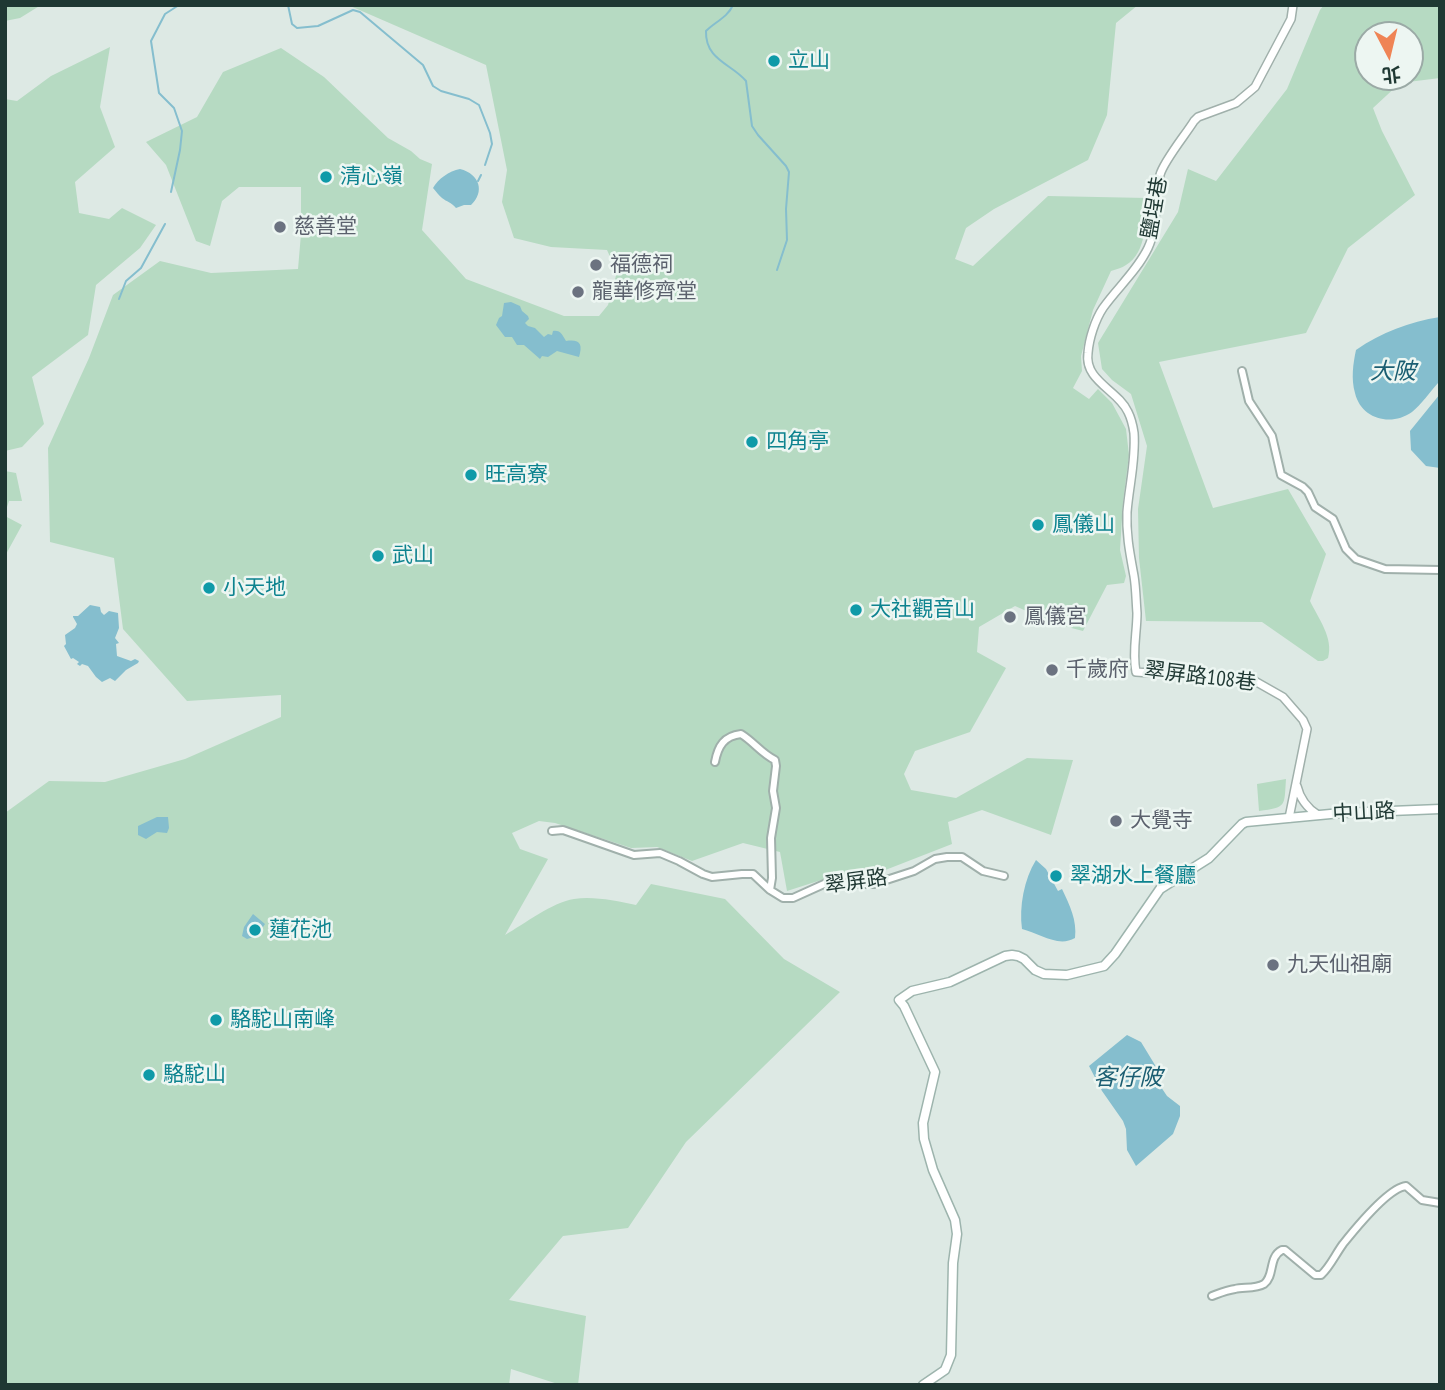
<!DOCTYPE html>
<meta charset="utf-8">
<style>
body{margin:0}
#map{position:relative;width:1445px;height:1390px;overflow:hidden;background:#dde9e4;font-family:"PT Sans Narrow","Noto Sans TC",sans-serif}
canvas{display:block}
.frame{position:absolute;inset:0;border:7px solid #1f3833;pointer-events:none}
.north{position:absolute;left:1354px;top:21px;width:70px;height:70px;box-sizing:border-box;background:#edf6f2;border:2px solid #9baaa6;border-radius:50%;rotate:173deg;font-size:19px;font-weight:700;line-height:28px;text-align:center;color:#1f3833}
.north::after{content:'';display:block;margin:auto;width:24px;height:32px;background:#ef8455;clip-path:polygon(50% 0,100% 100%,50% 72%,0 100%)}
</style>
<div id="map">
<canvas width="1445" height="1390"></canvas>
<div class="frame"></div>
<div class="north">北</div>
</div>
<script>
const ctx = document.querySelector('canvas').getContext('2d');
ctx.lineJoin = 'round';
function fill(path, color) {
  ctx.fillStyle = color;
  ctx.fill(path, 'evenodd');
}
function stroke(path, color, width, dash) {
  ctx.strokeStyle = color;
  ctx.lineWidth = width;
  ctx.lineCap = dash ? 'butt' : 'round';
  ctx.setLineDash(dash || []);
  ctx.stroke(path);
}
function drawText(font, color, halo, rows, align = 'center') {
  ctx.font = font + ' "PT Sans Narrow","Noto Sans TC",sans-serif';
  ctx.lineWidth = 5;
  ctx.setLineDash([]);
  ctx.textBaseline = 'middle';
  ctx.strokeStyle = halo;
  ctx.fillStyle = color;
  for (const [text, x, y, turn = 0] of rows) {
    ctx.save();
    ctx.translate(x, y);
    ctx.rotate((+turn || 0) * Math.PI / 180);
    ctx.textAlign = isNaN(turn) ? turn : align;
    if (halo) ctx.strokeText(text, 0, 0);
    ctx.fillText(text, 0, 0);
    ctx.restore();
  }
}
const green = new Path2D(`
 M5 5H41L20 18 5 21Z
 M348 5H1138L1116 23 1107 115 1088 160 994 209 966 228 955 259 973 266 1048 196 1147 198C1146 218 1147 253 1126 265 1122 268 1116 269 1111 271L1093 310 1081 356 1082 371 1073 388 1089 399 1098 389 1112 403 1126 429 1129 455 1123 502 1120 550 1126 576 1124 583 1107 585 1083 631 1056 624 1015 606 979 627 977 652 1006 668 970 732 915 751 904 774 911 790 956 798 1027 758 1073 760 1051 835 982 810 948 822 952 844 870 876 840 874 787 891 780 852 743 843 692 861 657 847 631 848 555 823 539 821 512 833 520 849 548 859 505 935C524 924 553 902 574 899 594 896 616 901 636 905L651 884 725 899 784 959 840 992 686 1142 628 1228 563 1236 509 1300 586 1316 578 1385H561L511 1369 509 1385H5V813L49 781 105 782 185 759 281 717V695L187 701 123 629 114 558 50 542 48 448 89 358 113 295 160 261 211 273 298 269 301 234V187H239L222 201 210 246 196 241 166 165 146 142 197 117 223 72 281 48 324 77 388 138 411 151 420 159 432 164 422 230 466 279 564 316H599L608 305 617 272 607 250 551 247 514 238 502 202 507 170 486 65Z
 M1324 5H1440V78L1400 83 1373 108 1382 131 1415 195 1348 248 1306 333 1159 362 1213 508 1288 489 1326 554 1310 601C1318 618 1334 638 1328 658L1323 661H1318L1262 622 1146 621 1139 558 1138 509 1147 446 1131 394 1112 380 1102 369 1098 343 1178 212 1188 169 1216 181 1287 89 1320 10ZM1410 35V77H1368V35Z
 M110 47 100 107 115 147 75 182 79 213 109 219 122 208 156 225 140 248 96 285 88 335 32 377 44 424 22 447 5 451V99L17 101 51 76Z
 M5 471 16 473 22 501H9L5 513Z
 M5 516 22 525 5 556Z
 M1286 779C1284 807 1287 807 1259 811L1257 784Z`);
const water = new Path2D(`
 M460 169C480 174 485 192 471 205H464L456 208C451 202 447 202 442 198 438 195 436 191 433 188 438 179 449 171 460 169Z
 M511 302 520 306 522 311 528 316 529 319 525 323 528 326 535 328 544 337 548 334 552 335 553 331C561 330 562 335 566 341 580 339 583 344 579 357L557 351 548 357 542 356 540 359 524 345H517L512 337H505L496 325 499 318 502 316 504 303Z
 M1440 317V380L1438 383C1430 392 1421 405 1412 412 1391 427 1361 419 1355 393 1351 379 1353 364 1356 350 1382 332 1409 322 1440 317Z
 M1440 394V468L1426 466 1411 450 1410 431Z
 M90 605 100 607 101 612 104 615 109 611 118 613 119 628 115 638 119 643 116 644 117 656 131 661 135 659 139 661 138 663 126 670 115 681 110 678 102 682 96 677 88 666 82 664 80 666 77 664 79 662 73 658 71 659 64 646 66 644 65 635 75 628 77 624 73 617V616H78Z
 M157 817H168L169 828 167 833 157 832 146 839 138 835V826Z
 M1036 860 1046 869 1058 891 1062 889C1070 906 1077 920 1075 938 1058 948 1039 933 1022 929 1019 907 1024 879 1036 860Z
 M253 914 265 924 257 936 247 939 242 936 244 927Z
 M1127 1035 1141 1042 1155 1065 1161 1087 1167 1096 1180 1106V1116L1173 1134 1136 1166 1127 1150 1126 1129 1123 1121 1102 1091 1089 1066Z`);
const stream = new Path2D(`
 M288 5 292 24 297 28 318 26 353 10 360 12 423 65 433 86 441 91 469 99 479 105 490 133 492 144 485 165
 M733 5C728 17 715 22 706 31 705 60 732 64 746 81L752 126 758 135 786 166 789 172 786 209 787 240 777 270
 M478 181 481 175
 M171 192 180 150 182 131 174 108 159 93 151 41 165 14 179 5
 M119 299 126 281 141 268 165 224`);
const minor = new Path2D(`
 M1242 371 1249 401 1272 436 1281 475 1303 487 1308 492 1315 507 1333 519 1346 549 1356 559 1385 569 1440 570
 M715 762C718 746 724 736 741 734 754 742 762 754 775 760L776 766 773 791 776 808 771 838 772 878 770 890
 M552 831 563 830 634 855 660 853 679 861 703 874 712 877 742 874H753L770 890 783 898H793L824 884 835 882 852 884H874L914 871 935 859 947 857H962L983 871 1004 876
 M1212 1296C1220 1293 1227 1290 1235 1289 1243 1287 1256 1289 1264 1284 1275 1276 1268 1257 1282 1250H1285L1315 1275H1321C1330 1267 1335 1255 1343 1244 1355 1229 1388 1188 1406 1186L1422 1200 1440 1203`);
const tertiary = new Path2D(`
 M1297 786C1300 799 1307 808 1318 815
 M1289 818 1307 729 1303 720 1283 697 1253 680 1136 672C1132 652 1137 633 1137 613 1136 601 1136 588 1134 576 1130 554 1126 535 1127 512 1129 486 1136 460 1134 433 1133 426 1131 418 1128 412 1118 390 1084 381 1088 353 1089 339 1095 320 1103 308 1117 288 1137 271 1148 248 1159 225 1153 199 1160 175 1163 162 1186 134 1194 121L1198 117 1236 103 1255 87 1291 19 1293 5`);
const secondary = new Path2D(`
 M923 1385 945 1370 951 1355 953 1263 957 1234 955 1220 933 1170 924 1139 923 1123 935 1072 904 1006 899 1000 912 991 950 982 1005 956 1012 955 1018 956 1024 959 1035 970 1044 974 1067 975 1104 966 1115 954 1160 889 1209 858 1242 824 1246 822 1341 813 1440 809`);
const markers = [
 [774,61,7,"#0f9aa8"],
 [326,177,7,"#0f9aa8"],
 [280,227,7,"#6b7280"],
 [596,265,7,"#6b7280"],
 [578,292,7,"#6b7280"],
 [752,442,7,"#0f9aa8"],
 [471,475,7,"#0f9aa8"],
 [1038,525,7,"#0f9aa8"],
 [378,556,7,"#0f9aa8"],
 [209,588,7,"#0f9aa8"],
 [856,610,7,"#0f9aa8"],
 [1010,617,7,"#6b7280"],
 [1052,670,7,"#6b7280"],
 [1116,821,7,"#6b7280"],
 [1056,876,7,"#0f9aa8"],
 [255,930,7,"#0f9aa8"],
 [1273,965,7,"#6b7280"],
 [216,1020,7,"#0f9aa8"],
 [149,1075,7,"#0f9aa8"]
];
const cultureNames = [
 ["立山",788,61],
 ["清心嶺",340,177],
 ["四角亭",766,442],
 ["旺高寮",485,475],
 ["鳳儀山",1052,525],
 ["武山",392,556],
 ["小天地",223,588],
 ["大社觀音山",870,610],
 ["翠湖水上餐廳",1070,876],
 ["蓮花池",269,930],
 ["駱駝山南峰",230,1020],
 ["駱駝山",163,1075]
];
const streetNames = [
 ["鹽埕巷",1155,208,-80],
 ["翠屏路108巷",1200,677,7],
 ["中山路",1364,813,-3],
 ["翠屏路",856,882,-8]
];
const worshipNames = [
 ["慈善堂",294,227],
 ["福德祠",610,265],
 ["龍華修齊堂",592,292],
 ["鳳儀宮",1024,617],
 ["千歲府",1066,670],
 ["大覺寺",1130,821],
 ["九天仙祖廟",1287,965]
];
const waterNames = [
 ["大陂",1393,372],
 ["客仔陂",1128,1078]
];
fill(green, '#b6dac2');
fill(water, '#85bece');
stroke(stream, '#85bece', 2);
stroke(minor, '#a0b0ab', 10);
stroke(tertiary, '#a0b0ab', 10);
stroke(secondary, '#9db4ad', 11);
stroke(minor, '#fff', 6);
stroke(tertiary, '#fff', 7);
stroke(secondary, '#fff', 8);
for (const [x, y, r, color] of markers) {
  const dot = new Path2D();
  dot.arc(x, y, r, 0, 2 * Math.PI);
  ctx.fillStyle = color;
  ctx.fill(dot);
  stroke(dot, '#edf6f2', 2.5);
}
drawText('21px', '#0d838f', '#edf6f2', cultureNames, 'left');
drawText('21px', '#1f3833', '#edf6f2', streetNames);
drawText('21px', '#5b616d', '#edf6f2', worshipNames, 'left');
drawText('italic 23px', '#1b5e72', '#edf6f2', waterNames);
</script>
